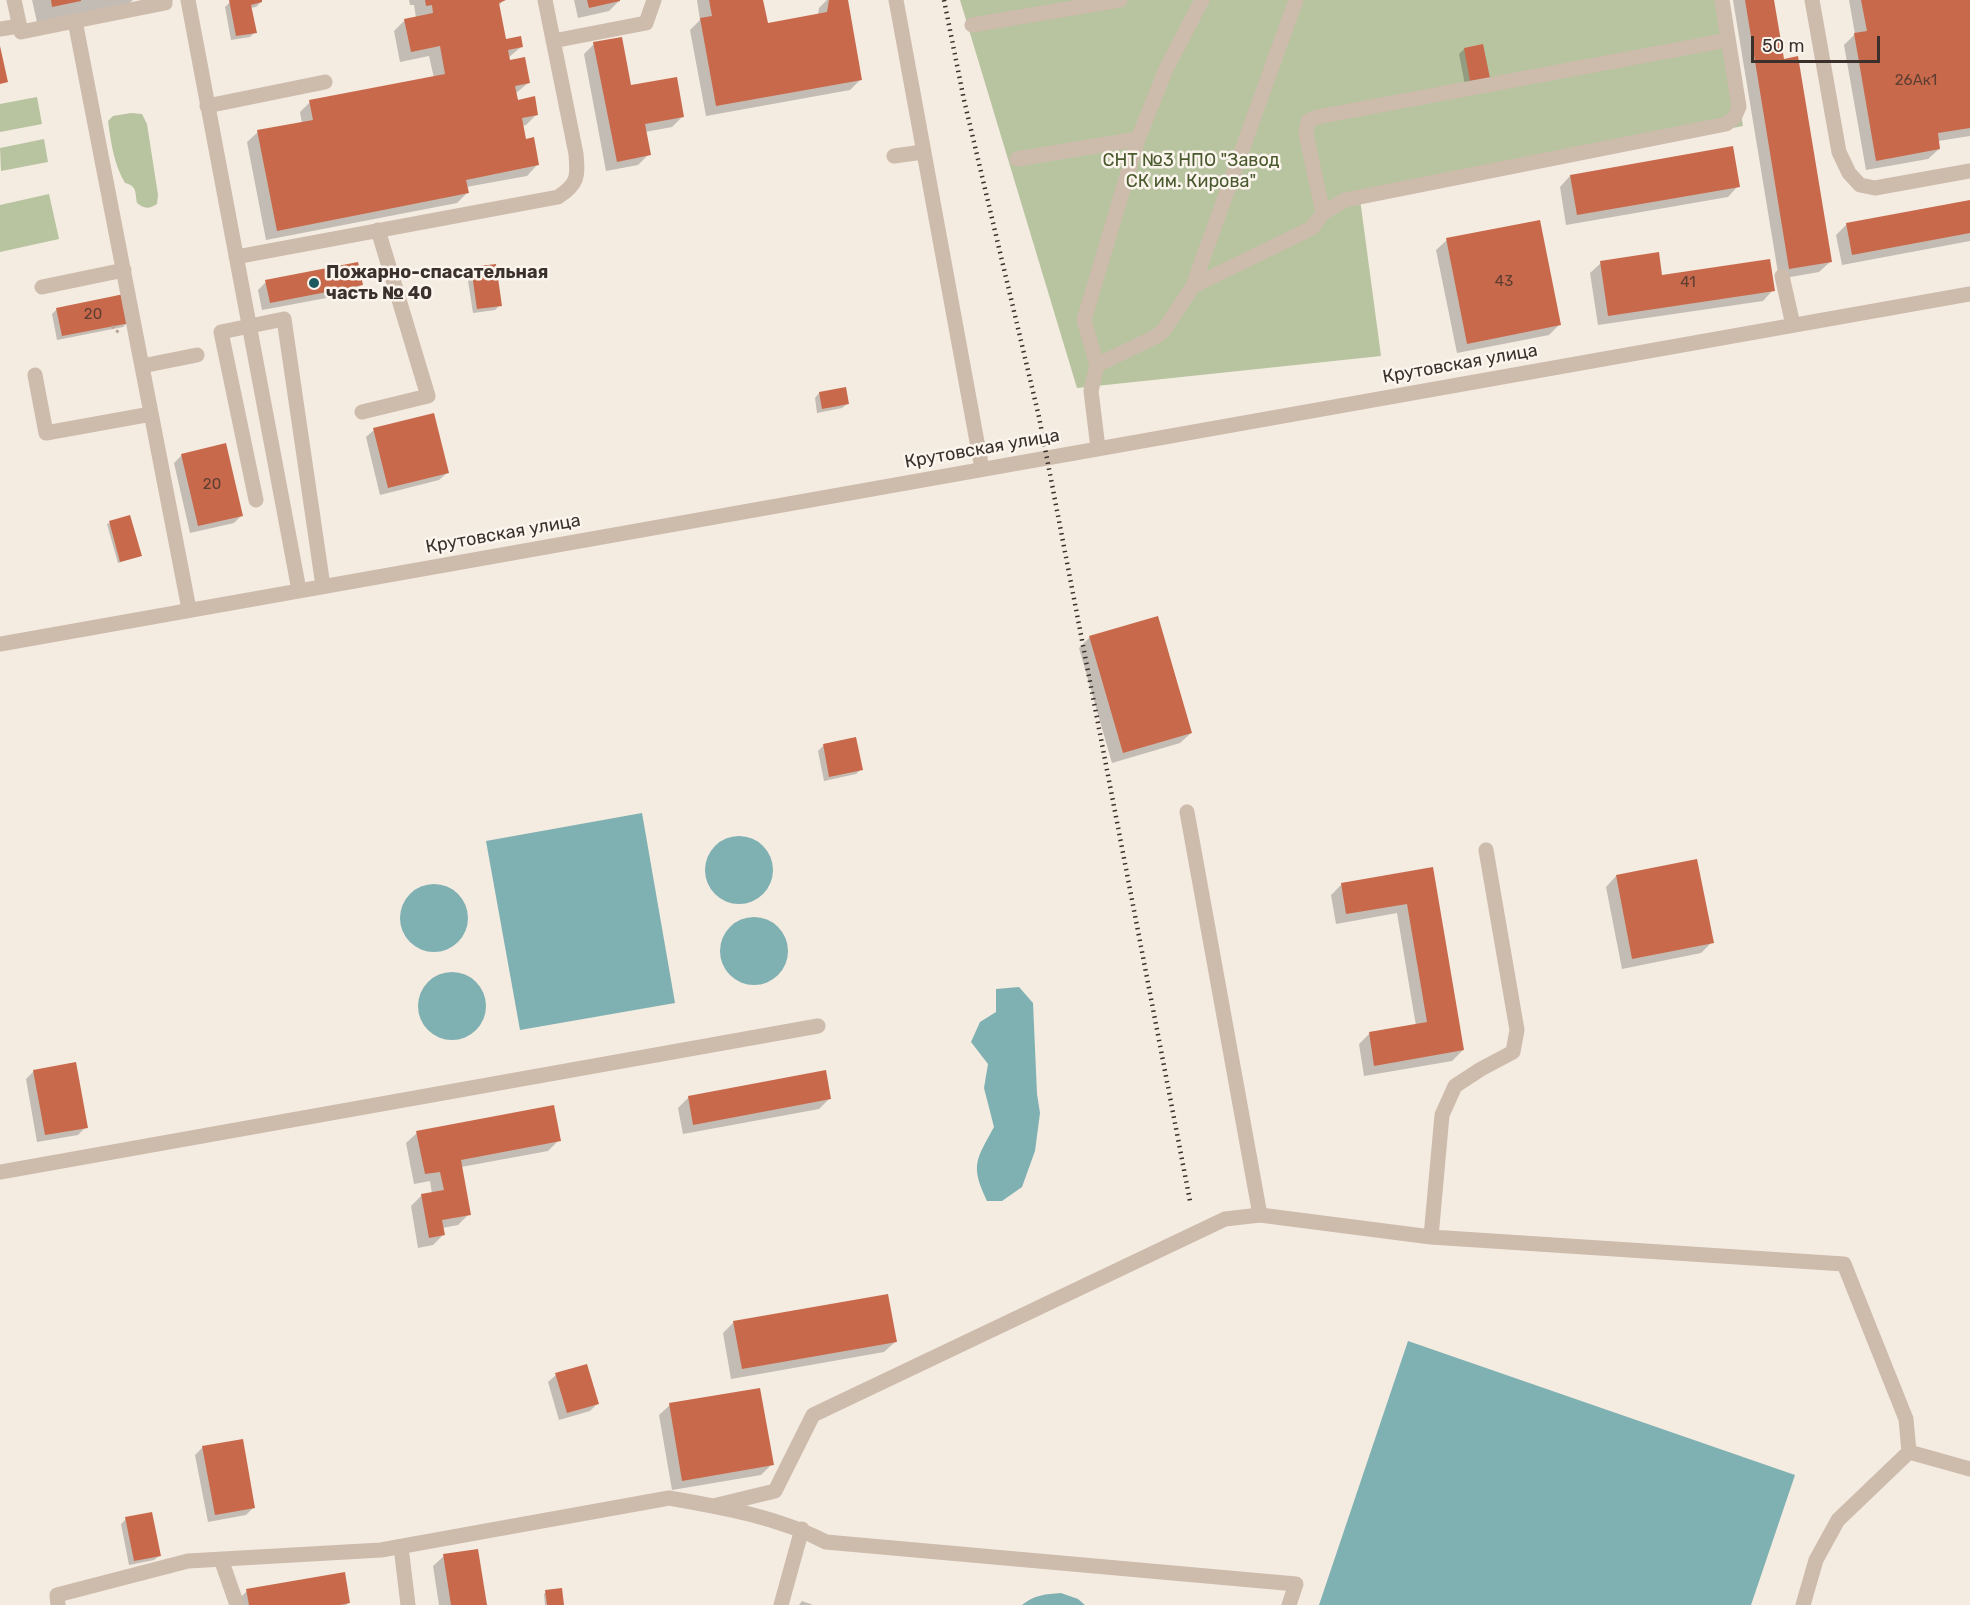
<!DOCTYPE html>
<meta charset="utf-8">
<style>
body{margin:0}
#map{position:relative;width:1970px;height:1605px;overflow:hidden;background:#f4ebe1;font-family:Rubik,sans-serif}
canvas{display:block}
.scale{position:absolute;left:1751px;top:36px;width:129px;height:27px;box-sizing:border-box;border:3px solid #3b302b;border-top:0;padding-left:8px;font-size:18px;line-height:21px;white-space:nowrap;color:#3b302b;-webkit-text-stroke:4px #fbf5ee;paint-order:stroke}
</style>
<div id="map">
<canvas width="1970" height="1605"></canvas>
<div class="scale">50 m</div>
</div>
<script>
const ctx = document.querySelector('canvas').getContext('2d');
ctx.lineJoin = 'round';
function fill(path, color) {
  ctx.fillStyle = color;
  ctx.fill(path, 'evenodd');
}
function stroke(path, color, width, dash) {
  ctx.strokeStyle = color;
  ctx.lineWidth = width;
  ctx.lineCap = dash ? 'butt' : 'round';
  ctx.setLineDash(dash || []);
  ctx.stroke(path);
}
function drawText(font, color, halo, rows, align = 'center') {
  ctx.font = font + ' Rubik,sans-serif';
  ctx.lineWidth = 5;
  ctx.setLineDash([]);
  ctx.textBaseline = 'middle';
  ctx.strokeStyle = halo;
  ctx.fillStyle = color;
  for (const [text, x, y, turn = 0] of rows) {
    ctx.save();
    ctx.translate(x, y);
    ctx.rotate((+turn || 0) * Math.PI / 180);
    ctx.textAlign = isNaN(turn) ? turn : align;
    if (halo) ctx.strokeText(text, 0, 0);
    ctx.fillText(text, 0, 0);
    ctx.restore();
  }
}
const green = new Path2D(`
 M960 0H1721L1743 126 1360 199 1381 356 1077 388Z
 M37 97 42 124 0 132V104Z
 M131 113 142 114 147 124 158 195 157 204C149 209 144 209 137 203 135 192 137 186 125 183 114 165 111 143 108 121L113 116Z
 M44 139 48 162 1 171 0 148Z
 M49 194 59 239 0 252V205Z`);
const water = new Path2D(`
 M642 813 675 1003 520 1030 486 841Z
 M705 870a34 34 0 1 1 68 0a34 34 0 1 1-68 0Z
 M400 918a34 34 0 1 1 68 0a34 34 0 1 1-68 0Z
 M720 951a34 34 0 1 1 68 0a34 34 0 1 1-68 0Z
 M418 1006a34 34 0 1 1 68 0a34 34 0 1 1-68 0Z
 M1019 987 1033 1003 1037 1094 1040 1113 1035 1151 1022 1187 1002 1201H987C970 1165 976 1160 994 1127L984 1088 988 1064 971 1042 980 1022 996 1012V989Z
 M1408 1341 1795 1475 1751 1605H1319Z
 M1061 1593 1078 1599 1085 1605H1022C1034 1595 1046 1594 1061 1593Z`);
const shadow = new Path2D(`
 M32 0H133L128 4 37 22Z
 M238 0H260L261 2 256 7 250 8 255 32 250 37 231 40 225 7 230 2Z
 M409 0H504L498 6 505 41 521 47 508 58 509 62 528 83 515 94 517 101 537 114 526 125 522 126 524 140 537 165 527 176 466 187 467 193 457 203 266 240 247 142 258 132 302 123 300 112 310 102 434 78 429 56 400 62 394 31 405 20 416 18 414 5H410Z
 M574 0H620L609 11 578 18Z
 M697 0H762L766 24 818 15 819 8 827 0H846L861 79 850 90 706 116 690 30 700 20Z
 M1733 0H1773L1783 61 1830 262 1819 272 1779 279Z
 M1849 0H1970V136L1938 141 1939 149 1928 159 1866 170 1844 45 1855 34Z
 M594 44 630 87 683 116 672 127 645 132 649 154 638 165 606 171 584 54Z
 M1464 49 1488 77 1465 85 1459 54Z
 M1570 176 1738 186 1728 197 1566 225 1560 187Z
 M1970 202V241L1842 265 1836 235 1847 224Z
 M1447 240 1559 325 1549 335 1457 353 1436 250Z
 M1601 263 1661 276 1773 290 1763 301 1598 325 1590 273Z
 M472 269 500 305 495 310 473 313 467 274Z
 M266 282 361 285 353 293 262 310 258 290Z
 M57 309 128 322 123 327 57 340 52 314Z
 M819 393 847 404 842 408 817 413 815 398Z
 M374 430 447 473 439 480 380 495 366 437Z
 M182 455 242 515 234 523 190 533 174 463Z
 M129 517 140 556 118 563 107 524Z
 M1090 637 1191 733 1180 743 1112 763 1079 648Z
 M855 739 861 769 856 774 824 781 818 751 823 746Z
 M1432 869 1463 1050 1452 1061 1364 1076 1359 1044 1369 1034 1416 1026 1397 913 1336 924 1331 895 1342 884Z
 M1616 876 1712 942 1701 953 1622 969 1606 887Z
 M34 1071 86 1127 78 1135 37 1142 26 1079Z
 M689 1097 830 1098 819 1109 683 1134 678 1108Z
 M417 1133 559 1140 548 1151 461 1167 469 1214 458 1225 442 1228 444 1234 433 1245 418 1248 411 1206 421 1196 432 1194 430 1181 414 1184 406 1143Z
 M734 1322 895 1342 884 1352 731 1379 723 1333Z
 M556 1375 598 1403 590 1411 559 1420 548 1382Z
 M670 1405 772 1464 761 1475 672 1490 659 1415Z
 M203 1447 254 1507 246 1515 208 1522 195 1455Z
 M126 1519 159 1556 154 1560 129 1565 121 1524Z
 M444 1556 485 1605H439L433 1566Z
 M247 1591 348 1603 346 1605H240L239 1599Z
 M546 1592 562 1605H545L544 1594Z
 M802 1601 813 1605H799Z`);
const building = new Path2D(`
 M51 0H81V1L52 7Z
 M229 0H262V2L251 5 257 33 236 36Z
 M425 0H506L499 3 506 39 521 36 523 47 508 50 510 60 525 57 530 83 515 86 518 100 535 96 538 115 522 118 526 139 534 137 539 165 466 180 469 193 277 231 257 130 313 120 309 100 445 74 440 46 411 52 404 19 433 13 432 5 426 6Z
 M587 0H620V1L589 8Z
 M709 0H763L768 23 827 12 829 0H848L862 80 716 106 700 18 712 16Z
 M1745 0H1774L1784 59 1798 56 1832 262 1789 269Z
 M1861 0H1970V128L1938 133 1940 149 1876 161 1854 33 1867 31Z
 M622 37 631 85 677 77 684 117 645 124 651 155 617 162 593 42Z
 M1483 44 1490 78 1470 81 1464 48Z
 M0 46 8 82 0 84Z
 M1733 146 1740 187 1577 215 1570 175Z
 M1970 200V233L1852 255 1846 223Z
 M1540 220 1561 325 1467 344 1446 238Z
 M1659 252 1662 275 1770 259 1775 291 1608 316 1600 261Z
 M358 262 363 285 270 303 265 280Z
 M496 264 502 306 477 309 471 267Z
 M124 294 130 323 62 336 56 308Z
 M846 387 849 404 822 409 819 392Z
 M434 413 449 473 388 488 373 428Z
 M226 443 243 516 198 526 181 454Z
 M130 515 142 556 120 562 109 521Z
 M1158 616 1192 733 1123 753 1089 636Z
 M856 737 863 770 829 777 823 744Z
 M1697 859 1714 943 1632 959 1616 875Z
 M1433 867 1464 1050 1374 1066 1369 1032 1427 1022 1407 904 1346 914 1341 883Z
 M76 1062 88 1128 45 1135 33 1070Z
 M826 1070 831 1099 693 1125 688 1096Z
 M554 1105 561 1141 461 1160 471 1215 442 1220 445 1235 429 1238 421 1194 444 1190 440 1172 425 1174 416 1131Z
 M888 1294 897 1342 742 1369 733 1321Z
 M587 1364 599 1404 567 1413 555 1373Z
 M760 1388 774 1465 682 1481 669 1403Z
 M243 1439 255 1508 215 1515 202 1446Z
 M152 1512 161 1556 134 1561 125 1517Z
 M478 1549 487 1605H451L443 1554Z
 M345 1572 350 1603 340 1605H249L246 1589Z
 M562 1588 564 1605H547L545 1590Z`);
const path = new Path2D(`
 M112 326 119 333`);
const minor = new Path2D(`
 M14 0 21 32 75 21 189 609
 M188 0 299 590
 M896 0 982 469
 M1812 0 1839 152 1849 173 1860 185 1875 188 1970 171
 M75 21 165 3V0
 M972 25 1120 0
 M0 29 19 26
 M553 41 646 23 654 0
 M207 106 325 82
 M894 156 923 152
 M1017 159 1138 139
 M1323 213 1306 134 1308 121 1317 117 1728 40
 M236 257 558 197C578 184 578 177 576 154L545 0
 M1782 276 1793 325
 M1193 286 1312 228 1323 213 1345 200 1726 124 1734 118 1739 107 1722 0
 M42 287 124 270
 M1097 365 1157 336 1164 330 1193 286 1296 0
 M142 366 197 355
 M35 375 46 433 151 414
 M362 412 428 396 378 230
 M1098 448 1091 391 1097 365 1084 320 1138 139 1166 69 1202 0
 M256 500 221 332 284 319 323 586
 M0 644 1970 294
 M1187 812 1260 1215
 M0 1172 818 1026
 M1431 1237 1442 1115 1455 1086 1481 1069 1513 1052 1517 1030 1486 850
 M713 1506 775 1491 813 1415 1225 1219 1260 1215 1431 1237 1844 1264 1906 1419 1909 1452 1970 1469
 M401 1547 408 1605
 M221 1559 237 1605
 M58 1605 57 1595 188 1561 381 1550 669 1498C721 1507 778 1517 826 1542L1296 1584 1289 1605
 M781 1605 802 1529
 M1803 1605 1816 1560 1838 1520 1909 1452`);
const rail = new Path2D(`
 M944 0 964 100 1039 417 1190 1201`);
const markers = [
 [314,283,6,"#1f5a5e"]
];
const numberNames = [
 ["26Ак1",1916,81],
 ["43",1504,282],
 ["41",1688,283],
 ["20",93,315],
 ["20",212,485]
];
const parkNames = [
 ["СНТ №3 НПО \"Завод",1191,161],
 ["СК им. Кирова\"",1191,182]
];
const poiNames = [
 ["Пожарно-спасательная",326,273],
 ["часть № 40",326,294]
];
const streetNames = [
 ["Крутовская улица",1460,364,-10],
 ["Крутовская улица",982,449,-10],
 ["Крутовская улица",503,534,-10]
];
fill(green, '#b8c4a0');
fill(water, '#7fb0b2');
fill(shadow, '#0003');
fill(building, '#c8694b');
stroke(path, '#b9a596', 3, [3, 3]);
stroke(minor, '#cdbbac', 15);
stroke(rail, '#3b302b', 4.5, [1.5, 4.5]);
for (const [x, y, r, color] of markers) {
  const dot = new Path2D();
  dot.arc(x, y, r, 0, 2 * Math.PI);
  ctx.fillStyle = color;
  ctx.fill(dot);
  stroke(dot, '#fbf5ee', 2);
}
drawText('15px', '#5e3e33', null, numberNames);
drawText('18px', '#4a5a2e', '#fbf5ee', parkNames);
drawText('bold 18px', '#3b302b', '#fbf5ee', poiNames, 'left');
drawText('18px', '#3b302b', '#fbf5ee', streetNames);
</script>
